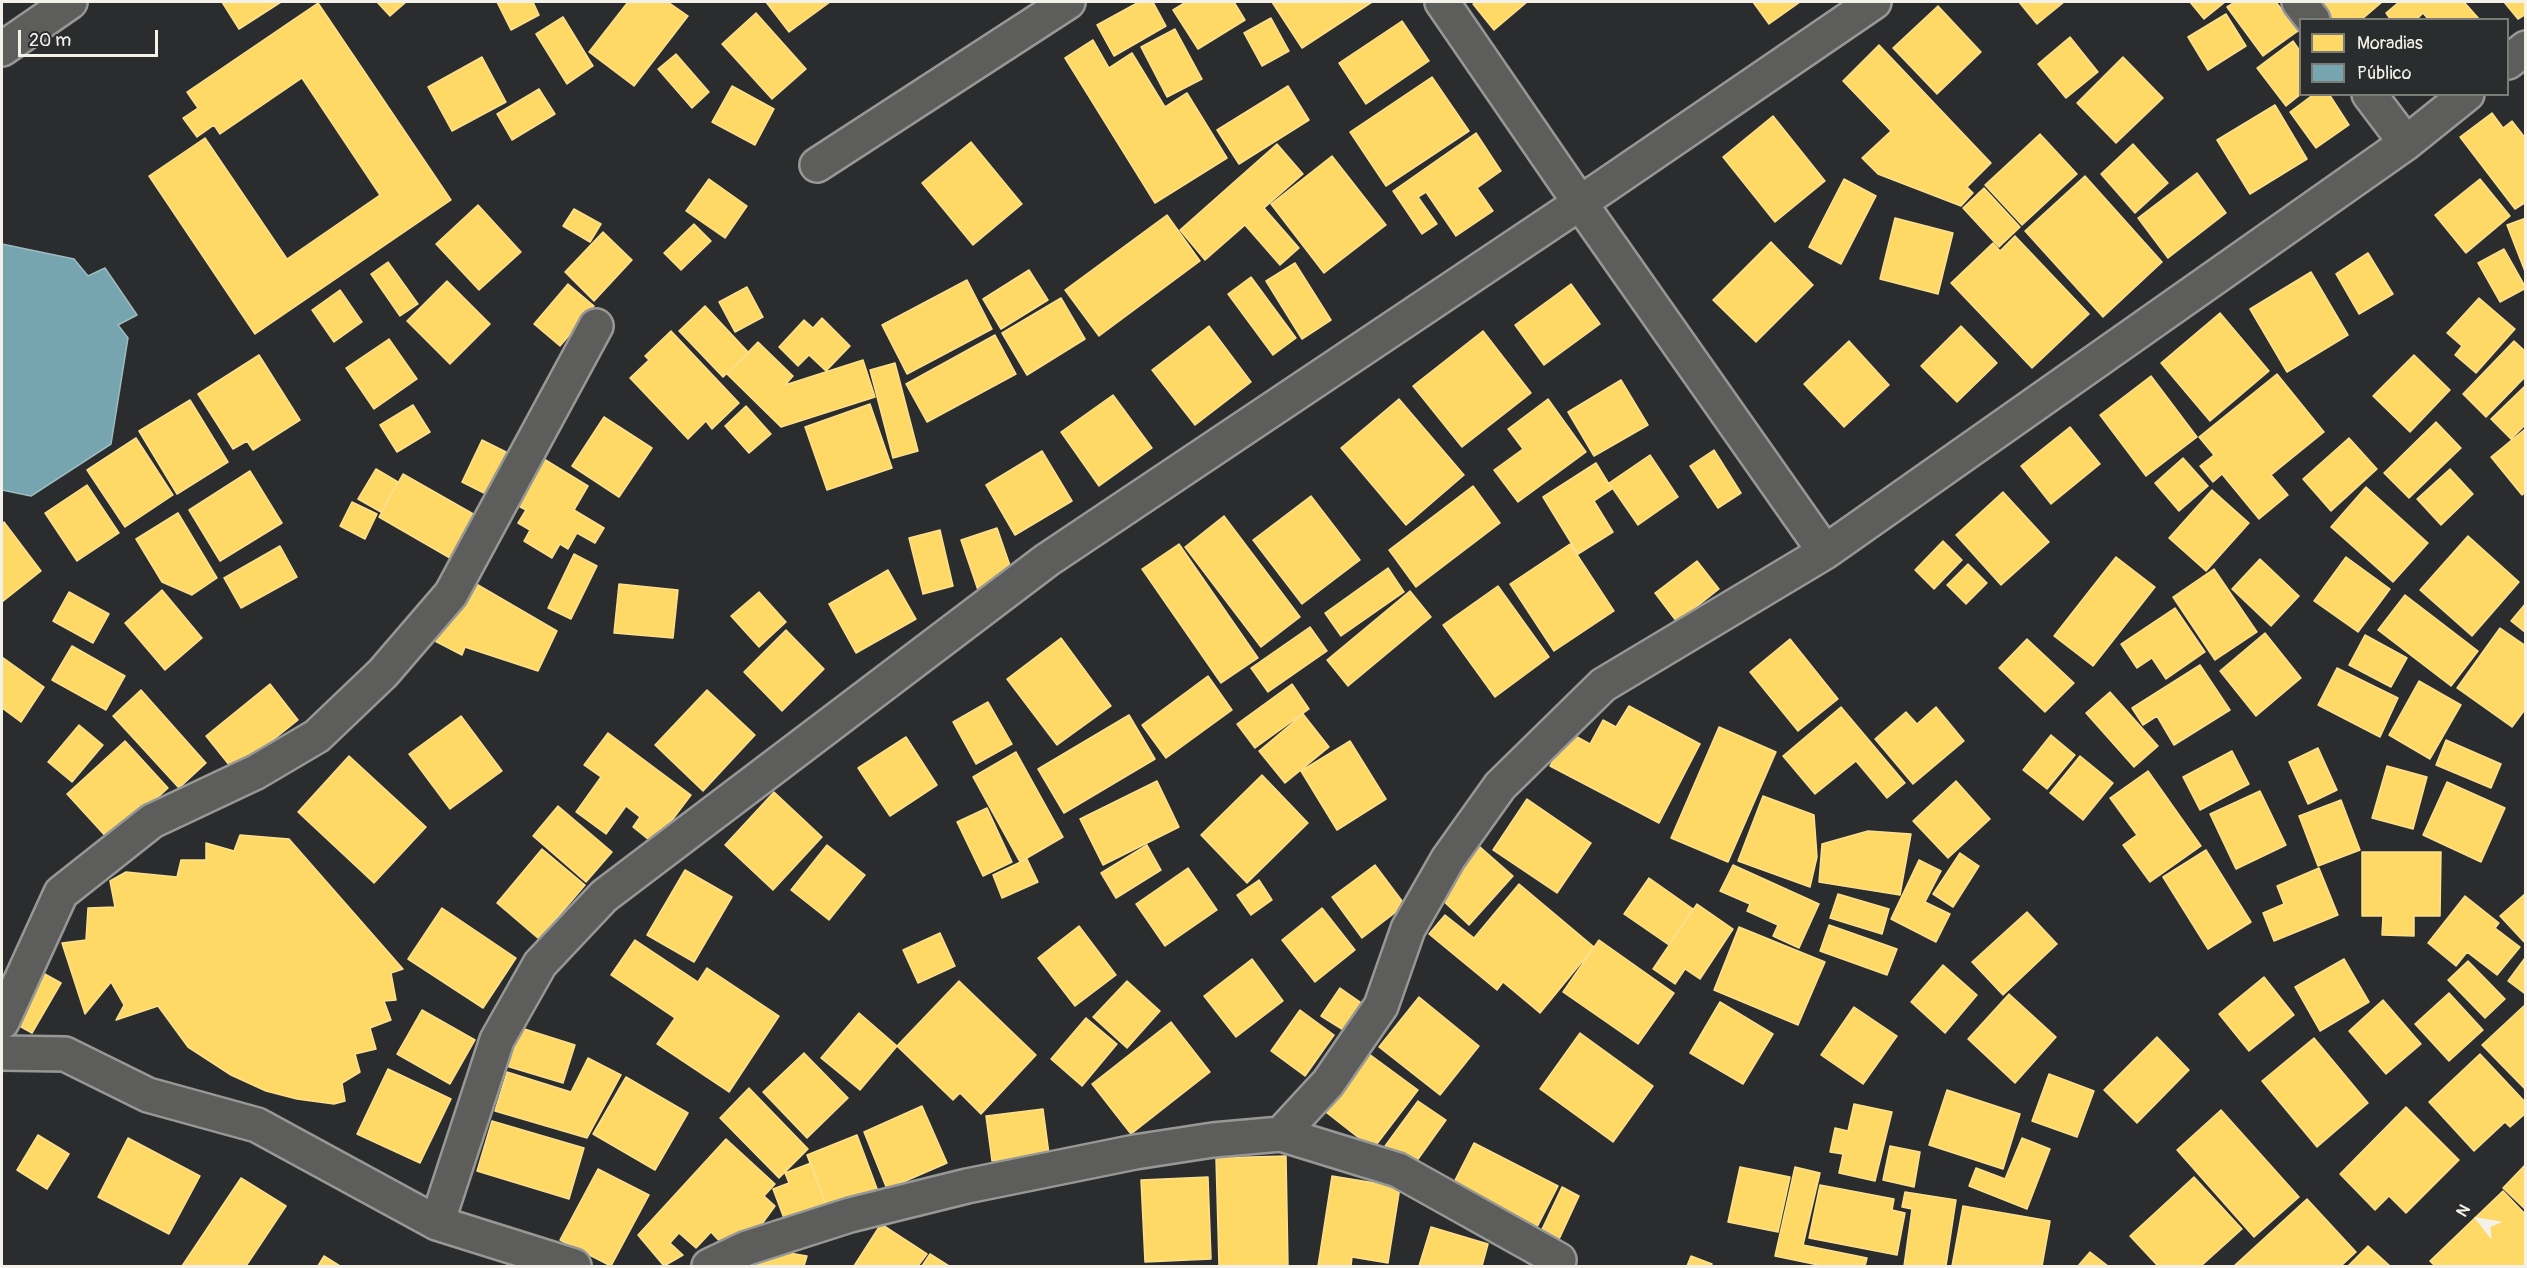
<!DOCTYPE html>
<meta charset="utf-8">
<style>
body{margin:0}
#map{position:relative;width:2527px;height:1268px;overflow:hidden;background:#2b2c2d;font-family:Pangolin,sans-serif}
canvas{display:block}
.frame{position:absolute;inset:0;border:3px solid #f4f1e8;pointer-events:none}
.legend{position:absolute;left:2299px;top:18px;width:210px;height:78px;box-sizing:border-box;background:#2a2d2e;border:2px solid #7b7b78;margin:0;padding:8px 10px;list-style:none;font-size:18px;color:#f4f1e8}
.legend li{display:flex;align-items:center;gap:12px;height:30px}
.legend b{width:30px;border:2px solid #7b7b78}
.north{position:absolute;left:2449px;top:1190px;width:60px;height:60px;-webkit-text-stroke:4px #2a2d2e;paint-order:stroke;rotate:301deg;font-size:16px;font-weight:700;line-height:24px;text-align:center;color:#f4f1e8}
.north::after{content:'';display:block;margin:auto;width:21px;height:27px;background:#f4f1e8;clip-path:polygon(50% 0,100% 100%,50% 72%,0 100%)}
.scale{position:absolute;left:18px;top:30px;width:140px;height:27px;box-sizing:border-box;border:3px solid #f4f1e8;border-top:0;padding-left:8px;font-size:18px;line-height:21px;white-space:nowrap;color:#f4f1e8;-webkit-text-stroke:4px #2a2d2e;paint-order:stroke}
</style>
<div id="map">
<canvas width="2527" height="1268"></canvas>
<div class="frame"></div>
<ul class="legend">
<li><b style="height:16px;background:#ffd966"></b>Moradias</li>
<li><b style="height:16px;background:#76a5af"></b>Público</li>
</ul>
<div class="north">N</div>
<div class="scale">20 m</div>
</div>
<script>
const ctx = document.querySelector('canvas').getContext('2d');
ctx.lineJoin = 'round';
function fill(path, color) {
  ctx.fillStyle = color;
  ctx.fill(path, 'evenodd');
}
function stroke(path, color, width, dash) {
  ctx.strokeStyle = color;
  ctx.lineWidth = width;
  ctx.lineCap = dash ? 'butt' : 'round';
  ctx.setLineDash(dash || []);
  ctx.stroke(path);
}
const homes = new Path2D(`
 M222 2H281L239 29Z
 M377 2H406L390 16Z
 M497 2H533L539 15 511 30Z
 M628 2H668L688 16 634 86 589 52Z
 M766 2H830L789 32Z
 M1139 2H1153L1166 26 1114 56 1097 25Z
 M1186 2H1234L1245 20 1198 49 1173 10Z
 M1272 2H1372L1302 48Z
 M1476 2H1527L1494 30 1473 4Z
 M1753 2H1800L1769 24Z
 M2019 2H2064L2037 24Z
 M2190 2H2225L2204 19Z
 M2235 2H2276L2298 31 2263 56 2227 7Z
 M2321 2H2382L2361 20H2328L2322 13 2327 9Z
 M2399 2H2464L2480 20H2429L2423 13 2416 20H2391L2386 13Z
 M2504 2H2526V14L2518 19Z
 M318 3 451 200 255 334 149 176 205 138 287 259 380 195 302 78 220 134 214 125 197 137 183 118 198 108 187 92Z
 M1938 6 1981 52 1937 94 1893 48Z
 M756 13 806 69 772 99 722 44Z
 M2226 14 2246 46 2208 70 2188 37Z
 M563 17 593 66 567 84 536 34Z
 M1271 18 1289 51 1262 66 1244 33Z
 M1402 21 1429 61 1366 104 1339 63Z
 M1175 29 1202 79 1167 97 1141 47Z
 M2070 37 2098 72 2066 98 2038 64Z
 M1093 40 1109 68 1132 53 1165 107 1187 93 1227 158 1155 203 1065 58Z
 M2293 41 2300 51 2301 94 2286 106 2257 68Z
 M1879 45 1991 163 1967 187 1973 193 1961 206 1878 174 1862 158 1891 131 1843 81Z
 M676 54 709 92 692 108 658 69Z
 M482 57 506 102 452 131 428 87Z
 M2123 57 2163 98 2116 143 2077 103Z
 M1432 77 1469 131 1386 186 1350 132Z
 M732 86 774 109 755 145 712 122Z
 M1288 86 1309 120 1239 164 1217 130Z
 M539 89 555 114 512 140 497 114Z
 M2314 94H2329L2349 125 2316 148 2290 112Z
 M2275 105 2307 159 2250 194 2217 140Z
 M2492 113 2503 128 2512 121 2526 139V202L2515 209 2460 137Z
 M1773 116 1825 181 1775 222 1723 157Z
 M1476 133 1501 171 1477 188 1493 211 1456 236 1426 192 1418 197 1437 224 1422 234 1393 191Z
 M2040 134 2077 174 2022 225 1985 185Z
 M971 142 1022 204 973 245 922 183Z
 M1277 144 1303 174 1264 208 1299 248 1280 265 1245 225 1205 260 1180 230Z
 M2133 144 2168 183 2135 213 2101 174Z
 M1332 156 1386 225 1324 273 1271 204Z
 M2197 173 2226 213 2168 258 2138 218Z
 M2085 176 2162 262 2103 317 2025 231Z
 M709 179 747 206 725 238 686 211Z
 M1844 179 1876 196 1841 264 1809 247Z
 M2480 179 2510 216 2466 253 2435 215Z
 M1984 188 2020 227 1999 247 1963 208Z
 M478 205 521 252 479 290 436 244Z
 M574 209 601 224 590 242 563 226Z
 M1167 215 1200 261 1099 336 1065 290Z
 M1895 218 1953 233 1938 294 1880 279Z
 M2526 218V274L2507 225Z
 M694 224 711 241 681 270 664 253Z
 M603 232 632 260 594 301 565 272Z
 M2015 236 2089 314 2032 368 1951 283 1993 243 2000 251Z
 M1771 242 1813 285 1756 342 1713 300Z
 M2504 249 2526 288 2500 302 2478 263Z
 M2368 253 2393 294 2359 314 2336 274Z
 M388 262 418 304 400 316 371 274Z
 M1295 263 1331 320 1302 339 1266 281Z
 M1029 270 1048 300 1001 329 983 299Z
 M2311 272 2348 335 2287 372 2250 309Z
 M1251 277 1296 338 1273 355 1228 294Z
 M967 280 992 329 907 374 882 325Z
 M447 281 490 324 450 364 407 321Z
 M568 284 594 306 560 346 534 324Z
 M1571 284 1600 324 1544 365 1515 325Z
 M747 287 763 317 735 332 719 302Z
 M340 290 362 322 334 342 312 310Z
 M1061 298 1085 339 1027 375 1002 333Z
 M2479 298 2515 329 2476 373 2455 355 2462 346 2447 333Z
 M705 306 749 353 723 377 679 331Z
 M2220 313 2269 371 2210 421 2161 363Z
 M822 318 850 346 826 371 809 355 798 366 779 347 804 320 813 328Z
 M1209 326 1251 382 1195 425 1152 370Z
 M1961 326 1997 363 1957 402 1921 366Z
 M671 331 739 403 712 429 706 421 688 439 630 378 649 360 645 356Z
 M1483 331 1531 393 1462 447 1413 386Z
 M995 335 1016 374 927 422 906 384Z
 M389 339 417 379 374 409 346 368Z
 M1849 341 1889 385 1844 427 1804 384Z
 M2514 341 2526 352V376L2486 417 2463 394Z
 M758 342 793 376 785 385 863 360 875 397 781 427 727 374Z
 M259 355 300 420 253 450 247 441 233 449 198 394Z
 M2414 355 2450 390 2410 432 2373 396Z
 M895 363 918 451 893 458 870 370Z
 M2277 374 2324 432 2271 475 2288 495 2259 519 2222 474 2213 482 2200 466 2214 455 2199 437Z
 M2151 376 2197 437 2146 476 2100 415Z
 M1621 380 1648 425 1594 456 1568 412Z
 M2526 385V424L2511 439 2491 419Z
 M1113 395 1152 448 1099 486 1061 432Z
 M1399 399 1464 475 1406 525 1341 448Z
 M1548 399 1586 452 1518 502 1494 470 1523 449 1508 429Z
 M190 400 228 462 177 494 139 431Z
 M870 404 892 468 827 490 805 427Z
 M413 405 430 432 397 452 380 425Z
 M746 406 771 434 749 453 725 426Z
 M604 417 652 448 619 497 572 466Z
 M2436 422 2461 448 2409 498 2384 473Z
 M2070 427 2100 464 2051 504 2021 466Z
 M2524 430 2526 492 2522 495 2491 457Z
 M136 438 173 495 125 527 87 470Z
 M2349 438 2377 469 2331 511 2303 479Z
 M482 440 510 454 490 496 462 482Z
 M1714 450 1741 493 1718 508 1690 466Z
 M1042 451 1072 501 1015 535 986 485Z
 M1650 455 1678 497 1638 525 1609 483Z
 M539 456 588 486 574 510 604 528 595 543 577 533 568 549 560 544 552 558 524 541 530 530 518 523 526 510 511 502Z
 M2183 458 2208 486 2179 511 2155 483Z
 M1596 463 1612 489 1594 501 1613 532 1578 554 1543 497Z
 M376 469 398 482 381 512 358 499Z
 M2450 469 2473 494 2441 525 2417 499Z
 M250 471 282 523 220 561 189 510Z
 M403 474 475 515 450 558 379 517Z
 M87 485 119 533 77 561 45 513Z
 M1473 486 1500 523 1416 587 1389 550Z
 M2366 487 2428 543 2393 582 2331 527Z
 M2212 490 2249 523 2206 571 2169 538Z
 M2003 492 2049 542 2001 585 1956 535Z
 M1311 496 1360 560 1302 604 1253 540Z
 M352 502 377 514 365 539 340 526Z
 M178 513 217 578 192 595 162 582 136 539Z
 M1224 516 1300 617 1261 647 1185 547Z
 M4 522 41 571 2 602V524Z
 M997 528 1015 580 979 593 961 540Z
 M940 530 953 586 923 594 909 538Z
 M2468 536 2519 582 2472 636 2420 590Z
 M1943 541 1962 560 1934 589 1915 570Z
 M1179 544 1258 658 1221 683 1142 569Z
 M1570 544 1614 611 1554 651 1510 584Z
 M280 546 297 577 241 608 224 578Z
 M574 554 597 566 571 619 548 608Z
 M2116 557 2155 587 2093 666 2054 636Z
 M2346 557 2390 589 2358 632 2314 601Z
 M2260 559 2299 596 2271 626 2232 589Z
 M1697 561 1719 589 1677 622 1655 593Z
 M1968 564 1987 583 1966 604 1947 585Z
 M1388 568 1404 592 1341 636 1325 613Z
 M2214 569 2257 632 2215 660 2173 597Z
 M888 570 916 619 856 653 829 604Z
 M466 578 557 631 538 671 465 647 462 655 435 641Z
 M619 584 678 590 673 638 614 633Z
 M1498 586 1549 657 1495 697 1443 625Z
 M162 590 202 638 165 670 125 623Z
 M1410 591 1431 617 1348 686 1327 660Z
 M69 592 109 614 93 643 53 621Z
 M759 592 786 622 759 647 731 616Z
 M2405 595 2478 651 2451 686 2378 630Z
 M2526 603V633L2511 621Z
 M2175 608 2205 652 2166 679 2152 658 2137 668 2121 644Z
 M1310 627 1327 651 1268 692 1251 668Z
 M2500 628 2526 646V708L2512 727 2457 688Z
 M786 630 824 669 782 711 744 672Z
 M2265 633 2301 678 2256 716 2220 671Z
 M2365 635 2407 658 2391 687 2349 665Z
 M1061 638 1111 706 1057 745 1007 679Z
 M1790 639 1838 699 1798 731 1750 672Z
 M2027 639 2074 683 2045 712 1999 668Z
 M72 646 125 676 106 710 52 680Z
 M2 657 44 687 21 722 2 708Z
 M2200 665 2230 710 2174 745 2157 716 2143 725 2132 708Z
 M2337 668 2398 698 2380 737 2318 705Z
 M1208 676 1232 710 1166 758 1142 725Z
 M2419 681 2461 705 2430 759 2389 735Z
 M270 684 298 720 234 771 206 736Z
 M1292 684 1309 709 1255 748 1237 724Z
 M141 690 206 763 179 788 113 716Z
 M707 690 755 735 703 791 655 745Z
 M2110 692 2158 746 2134 767 2086 713Z
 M988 702 1012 744 976 764 953 722Z
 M1629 706 1700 744 1659 823 1550 766 1568 732 1590 744 1603 720 1616 727Z
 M1841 707 1905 783 1887 798 1856 761 1815 794 1783 756Z
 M1936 707 1964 741 1913 784 1875 739 1906 712 1917 724Z
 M1303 714 1329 747 1285 783 1259 751Z
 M1129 715 1155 759 1064 813 1038 769Z
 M461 716 502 771 450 809 409 754Z
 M79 725 103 745 72 782 48 762Z
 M1719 727 1776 752 1728 862 1671 838Z
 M608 733 691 795 654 844 633 827 640 817 626 806 606 834 576 812 601 777 584 765Z
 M2051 735 2075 755 2047 789 2023 770Z
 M906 737 937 785 890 816 858 768Z
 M2446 740 2501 764 2491 788 2436 765Z
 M125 741 168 788 110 841 67 794Z
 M1350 741 1386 799 1337 830 1301 771Z
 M2318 748 2337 790 2308 804 2289 762Z
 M2232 751 2249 784 2200 810 2183 777Z
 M1016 752 1063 837 1020 862 973 777Z
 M349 756 426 827 374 883 298 812Z
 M2080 756 2113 783 2083 820 2050 793Z
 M2387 766 2427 777 2413 829 2372 818Z
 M2148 771 2201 846 2150 882 2123 845 2137 835 2110 798Z
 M1262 775 1308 823 1247 883 1201 835Z
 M1157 781 1179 827 1103 865 1080 819Z
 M1956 781 1990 819 1948 858 1913 821Z
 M2447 782 2505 808 2481 862 2423 835Z
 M2260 791 2286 845 2236 869 2210 814Z
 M774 792 822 837 773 890 725 845Z
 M1763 796 1814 815 1817 857 1810 887 1738 861Z
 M1527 799 1591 843 1557 893 1493 850Z
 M2341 800 2360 850 2318 866 2299 816Z
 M558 806 612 852 586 882 533 836Z
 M987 808 1012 862 983 876 957 822Z
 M1868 831 1911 834 1900 895 1819 882 1822 844Z
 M240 835 289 839 403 969 391 973 396 1000 384 1001 391 1020 370 1028 376 1049 355 1054 360 1072 342 1083 345 1101 334 1104 297 1099 266 1091 231 1075 188 1047 158 1006 116 1020 124 1005 111 982 85 1014 62 943 86 940 88 908 115 907 110 881 126 872 177 877 181 860H206V843L234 851Z
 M827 845 865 875 829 920 791 890Z
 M1147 845 1161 870 1116 898 1101 873Z
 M1480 847 1513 876 1469 925 1438 896Z
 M542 849 585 885 539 939 497 903Z
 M2206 850 2251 922 2208 949 2163 877Z
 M2362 852H2441L2440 916H2414V936L2382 935 2383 916H2362Z
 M1960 853 1979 866 1953 907 1933 894Z
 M1027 859 1038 882 1002 898 993 875Z
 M1919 860 1941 871 1925 902 1950 914 1936 942 1891 919Z
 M1375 865 1405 905 1362 938 1332 897Z
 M1733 865 1819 904 1799 948 1773 936 1778 925 1747 911 1750 904 1720 891Z
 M1188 868 1217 910 1165 946 1136 904Z
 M2319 868 2338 915 2274 941 2263 913 2284 904 2277 886Z
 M685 870 732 897 694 962 647 935Z
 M1649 878 1693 909 1669 945 1624 914Z
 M1259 880 1272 900 1251 915 1237 895Z
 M1519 884 1594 947 1540 1013 1503 982 1497 990 1429 934 1445 915 1474 938Z
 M2526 893V944L2500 916Z
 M1838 894 1889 909 1882 934 1830 918Z
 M2465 896 2499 923 2495 928 2520 947 2497 975 2467 952 2456 966 2428 943Z
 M1697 904 1733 929 1700 979 1685 969 1675 984 1653 969Z
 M442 908 516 958 483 1008 408 959Z
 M1322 908 1355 950 1315 982 1282 940Z
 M2027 912 2057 944 2003 995 1972 962Z
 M1829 925 1897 949 1887 975 1820 951Z
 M1079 926 1116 975 1075 1006 1038 958Z
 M1739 927 1825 962 1798 1025 1714 990Z
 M940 933 955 966 918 983 903 950Z
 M635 940 698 982 707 968 779 1016 729 1092 657 1044 675 1018 611 975Z
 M1599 940 1674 993 1638 1044 1563 992Z
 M2525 958 2526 990 2524 993 2508 981Z
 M1252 959 1283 1001 1236 1037 1204 996Z
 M2344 959 2369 1002 2320 1031 2295 987Z
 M2468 961 2505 999 2485 1018 2448 980Z
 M1943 965 1977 995 1945 1033 1911 1002Z
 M43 973 61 983 32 1033 14 1023Z
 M2264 977 2294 1015 2249 1051 2219 1014Z
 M959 981 1036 1055 981 1114 960 1093 953 1100 897 1046Z
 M1127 981 1160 1011 1127 1048 1093 1017Z
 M1340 988 1363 1004 1345 1031 1321 1016Z
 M2449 993 2483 1030 2449 1061 2415 1024Z
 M2009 994 2056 1037 2015 1083 1968 1039Z
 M1419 997 1479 1046 1440 1095 1379 1047Z
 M2383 1000 2421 1044 2386 1074 2349 1031Z
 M1720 1002 1773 1034 1743 1084 1690 1053Z
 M2526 1004V1090L2482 1045Z
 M1854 1007 1897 1036 1863 1084 1821 1055Z
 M422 1010 475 1040 450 1084 397 1054Z
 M1300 1010 1334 1035 1305 1076 1271 1051Z
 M859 1013 897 1046 860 1090 821 1058Z
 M1086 1018 1117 1044 1082 1086 1051 1059Z
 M1171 1022 1210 1072 1131 1134 1092 1084Z
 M515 1026 575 1045 563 1083 503 1065Z
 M1580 1033 1653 1086 1613 1142 1540 1089Z
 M2157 1037 2189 1070 2137 1123 2104 1090Z
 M2314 1038 2368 1103 2317 1147 2262 1081Z
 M1365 1051 1418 1090 1373 1149 1322 1109Z
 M804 1053 848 1098 807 1138 763 1092Z
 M2480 1054 2526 1103V1113L2510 1127 2505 1122 2474 1151 2429 1102Z
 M588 1058 621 1075 587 1138 495 1111 507 1072 571 1092Z
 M388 1069 451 1099 420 1163 357 1134Z
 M2049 1074 2094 1091 2077 1137 2032 1121Z
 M626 1077 688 1113 655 1170 593 1134Z
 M749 1088 808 1149 779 1178 720 1118Z
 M1947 1090 2020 1114 2003 1169 1929 1145Z
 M1418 1101 1446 1120 1408 1173 1380 1153Z
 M1854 1104 1892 1112 1875 1181 1839 1173 1843 1154 1830 1152 1835 1128 1848 1131Z
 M922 1106 947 1163 887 1189 864 1132Z
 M2406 1107 2459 1160 2406 1213 2389 1196 2375 1210 2340 1174Z
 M1043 1109 1049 1154 992 1161 986 1116Z
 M2221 1110 2299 1197 2254 1237 2177 1150Z
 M492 1121 584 1148 569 1199 477 1171Z
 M38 1135 69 1154 47 1189 17 1170Z
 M857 1135 879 1194 829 1213 807 1155Z
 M128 1138 200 1176 169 1234 98 1197Z
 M2022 1138 2050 1149 2027 1209 1969 1186 1976 1168 2005 1179Z
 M726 1139 775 1184 764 1196 775 1206 754 1235 723 1245 711 1232 696 1248 679 1233 670 1243 683 1255 664 1266 638 1235Z
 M1474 1143 1558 1186 1533 1235 1449 1192Z
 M1890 1146 1920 1152 1914 1187 1883 1180Z
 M1286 1156 1288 1266H1219L1216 1158Z
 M811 1163 829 1213 788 1229 773 1189 789 1183 785 1173Z
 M2526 1164V1210L2503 1188Z
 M1740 1167 1790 1177 1778 1232 1728 1222Z
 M1795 1167 1820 1173 1803 1245 1867 1258 1865 1266H1823L1775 1256Z
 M598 1169 649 1195 611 1266 560 1240Z
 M1332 1176 1400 1187 1388 1263 1352 1257 1351 1266H1318Z
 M1208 1177 1211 1259 1145 1262 1141 1180Z
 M2194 1177 2242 1229 2201 1266H2158L2130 1236Z
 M241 1178 286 1206 246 1266H182Z
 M1820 1185 1894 1199 1892 1210 1905 1213 1897 1255 1809 1238Z
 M1562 1187 1579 1196 1555 1248 1537 1240Z
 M2503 1191 2526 1215V1266H2435L2430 1261Z
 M1905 1192 1956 1200 1946 1266H1904L1912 1209 1902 1207Z
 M2307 1199 2356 1252 2341 1266H2234Z
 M1963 1206 2050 1221 2042 1266H1952Z
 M881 1224 927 1254 918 1266H854Z
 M1431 1227 1488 1244 1482 1266H1419Z
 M2368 1246 2390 1266H2348Z
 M771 1250 807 1256 804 1266H733Z
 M2090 1252 2108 1266H2078Z
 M930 1254 949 1266H922Z
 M324 1256 340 1266H318Z
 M1691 1256 1712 1264 1711 1266H1687Z`);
const public = new Path2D(`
 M2 244 74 259 88 276 105 268 137 315 118 325 128 338 111 444 31 496 2 490Z`);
const minor = new Path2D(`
 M1442 2 1580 203 1825 552
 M2299 2 2313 20
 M2 49 70 2
 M2508 62 2526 48
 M2369 94 2406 143
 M817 165 1068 2
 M2 1022 61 893 152 821 256 772 317 736 383 673 451 594 596 326
 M2 1053 65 1054 148 1095 257 1125 437 1223 574 1266
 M1281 1134 1328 1083 1381 1006 1408 929 1448 859 1500 786 1603 685 1825 552 2406 143 2467 94
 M437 1223 497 1040 540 964 604 896 1047 560 1580 203 1874 2
 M709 1266 747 1248 850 1215 967 1186 1135 1152 1213 1140 1281 1134 1398 1170 1559 1260`);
fill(homes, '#ffd966');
stroke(homes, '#fce08d', 1.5);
fill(public, '#76a5af');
stroke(public, '#9cbcc0', 1.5);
stroke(minor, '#979796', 38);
stroke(minor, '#5d5d5c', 33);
</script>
